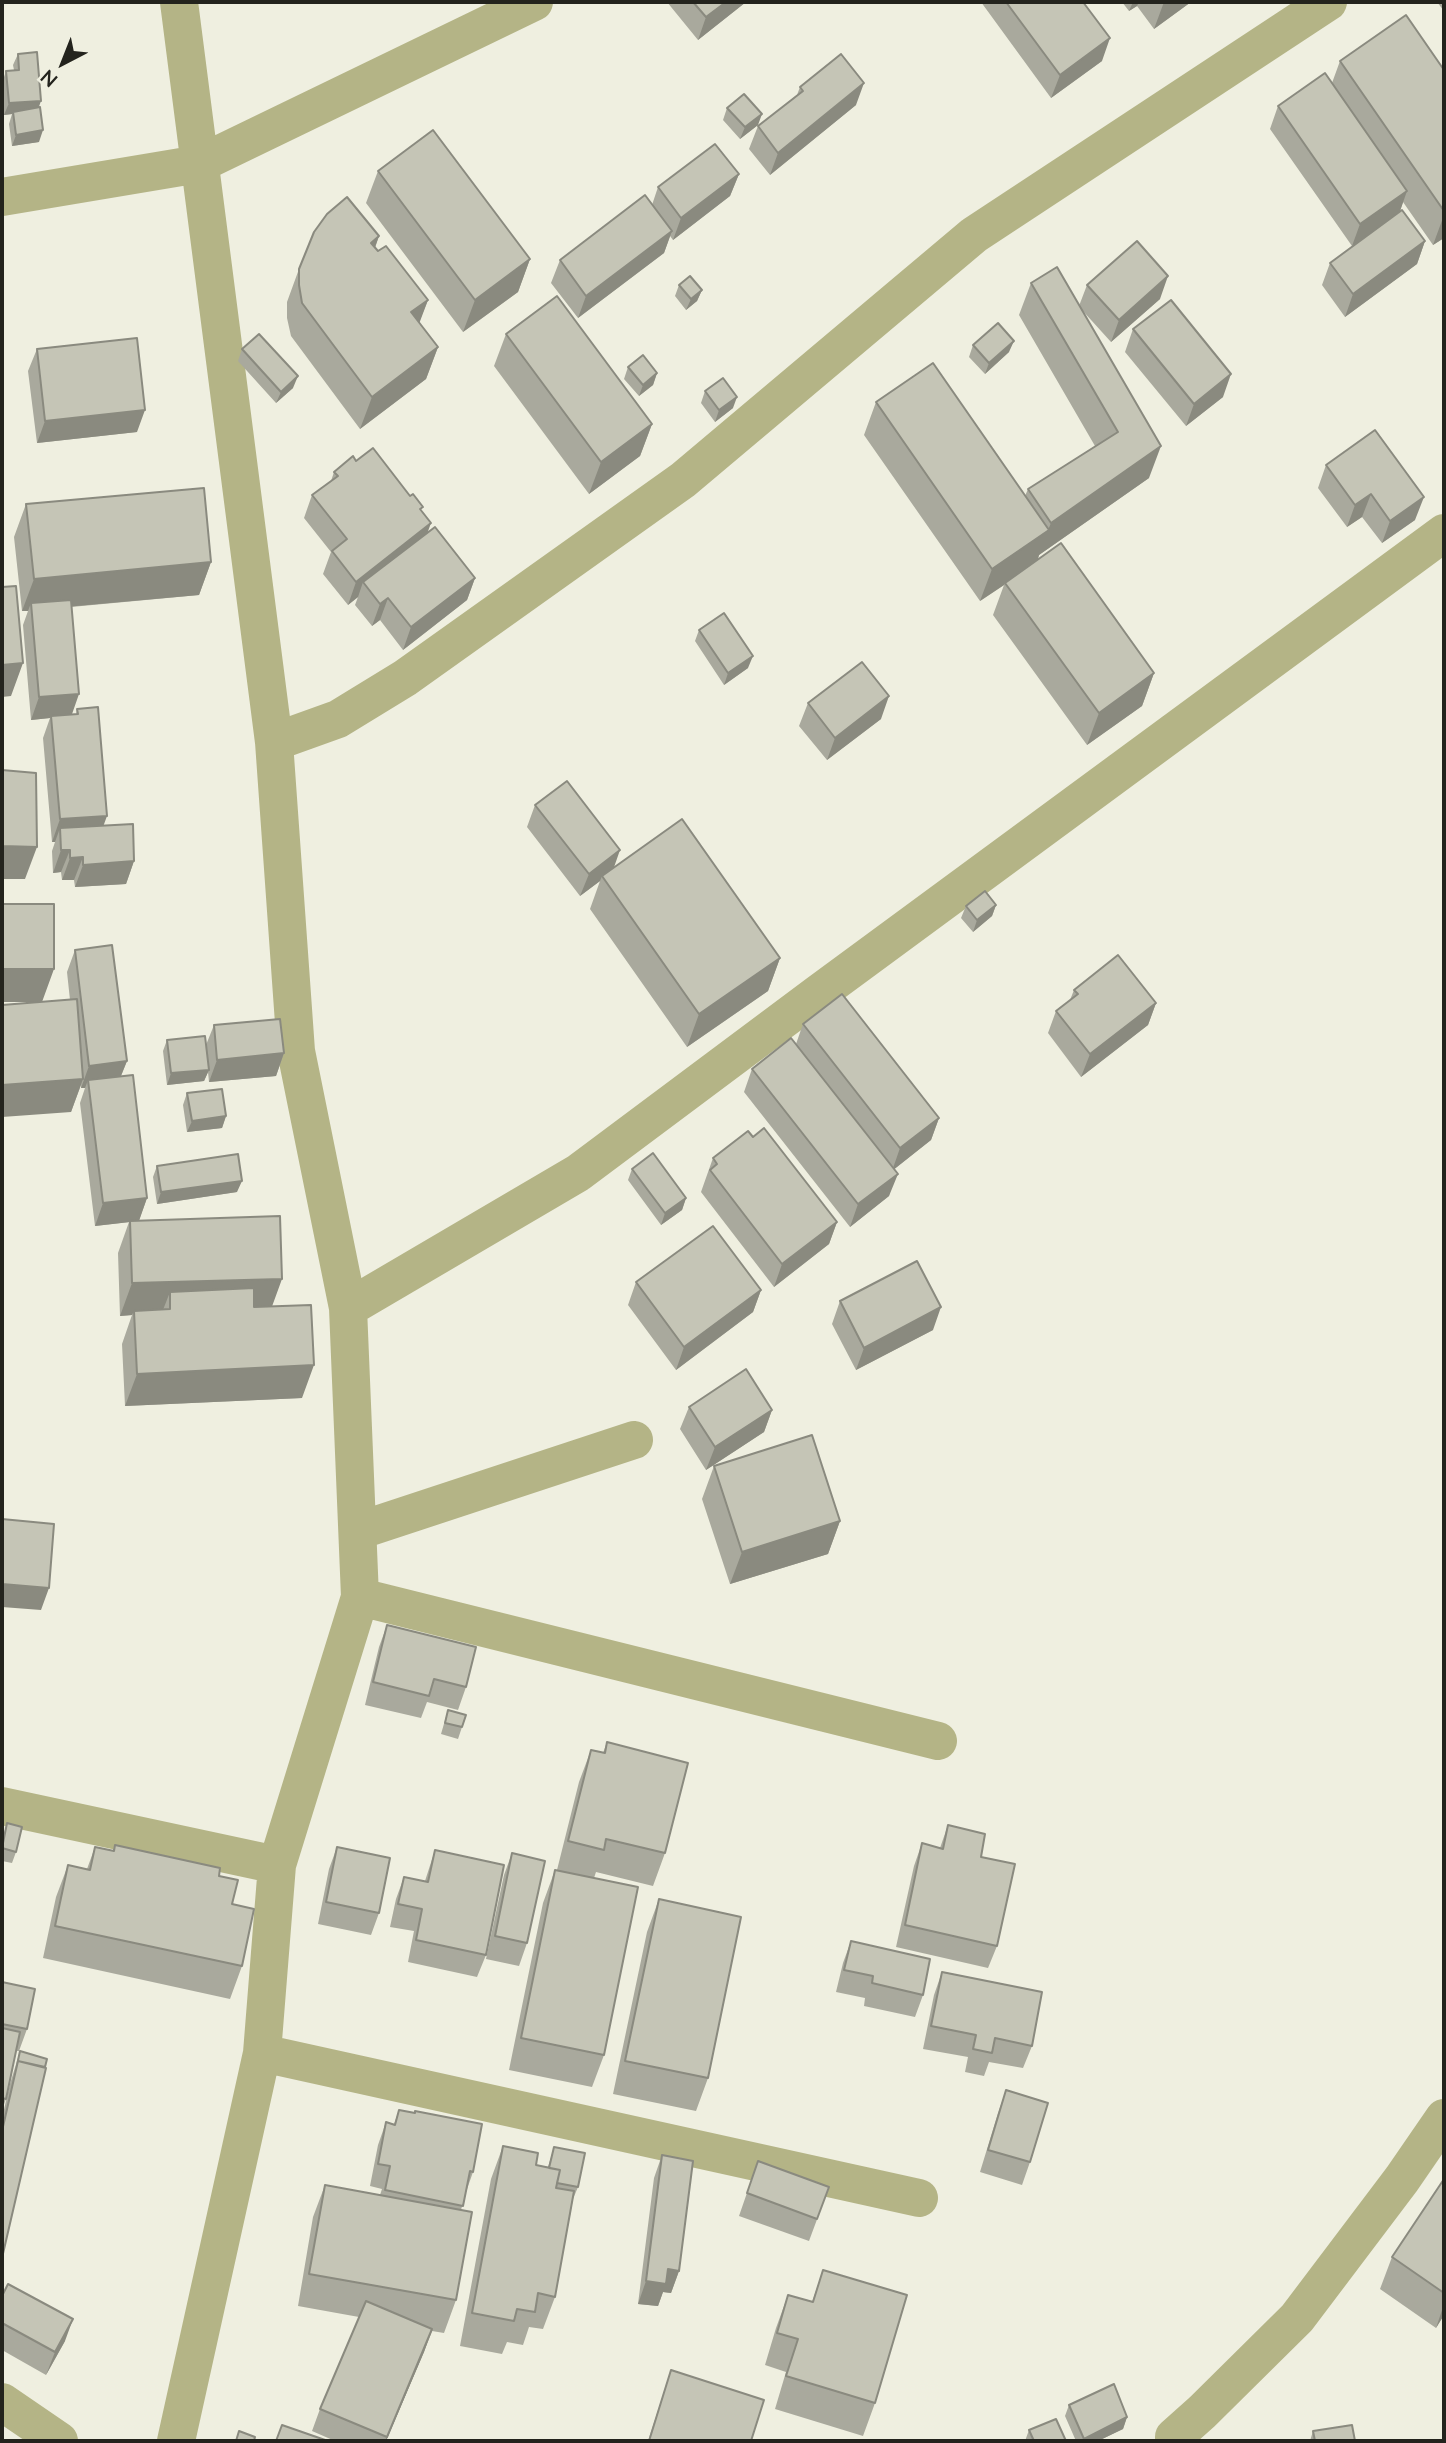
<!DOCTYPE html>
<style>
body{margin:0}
#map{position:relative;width:1446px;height:2443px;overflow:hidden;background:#efefe0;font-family:Lato,sans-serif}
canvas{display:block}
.frame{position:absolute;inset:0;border:4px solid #23231d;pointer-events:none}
.north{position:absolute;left:28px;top:28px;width:70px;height:70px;-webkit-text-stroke:5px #efefe0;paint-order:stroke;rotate:222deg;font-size:19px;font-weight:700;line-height:28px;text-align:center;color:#23231d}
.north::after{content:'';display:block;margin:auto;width:24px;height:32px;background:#23231d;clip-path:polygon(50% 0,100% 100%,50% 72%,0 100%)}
</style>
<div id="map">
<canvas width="1446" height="2443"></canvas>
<div class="frame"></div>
<div class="north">N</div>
</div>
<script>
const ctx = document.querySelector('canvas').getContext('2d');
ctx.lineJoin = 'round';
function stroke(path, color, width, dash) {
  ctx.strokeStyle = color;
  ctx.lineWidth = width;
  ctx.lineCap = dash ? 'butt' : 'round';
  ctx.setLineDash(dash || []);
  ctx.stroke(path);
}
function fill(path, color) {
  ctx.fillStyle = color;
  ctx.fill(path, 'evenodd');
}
const minor = new Path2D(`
 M2 197 199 164 534 2
 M274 742 338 719 405 678 683 480 974 235 1328 2
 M348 1308 578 1173 819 993 1444 533
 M358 1531 634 1440
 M360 1597 938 1741
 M2 1806 277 1865
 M262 2053 919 2198
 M2 2402 59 2441
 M176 2441 262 2053 277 1865 360 1597 348 1308 296 1051 274 742 179 2
 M1174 2441V2437L1202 2412 1297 2318 1402 2179 1444 2118`);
const wall = new Path2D(`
 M667 2H746L698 40Z
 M981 2H1083L1102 61 1051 98Z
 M1122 2H1191L1154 29 1137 6 1129 11Z
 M1437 2H1444V11Z
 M18 54 38 108 39 142 12 146 9 124 12 114 4 115 2 83 6 71 14 70 13 65Z
 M1340 61 1444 70V238L1433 245 1403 202 1400 211 1425 241 1417 264 1345 317 1322 285 1330 263 1352 246 1270 129 1278 106 1332 83Z
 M800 87 856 105 770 175 749 149 758 126 797 95Z
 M727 108 758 125 740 139 723 120Z
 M378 171 530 259 518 292 463 332 366 203Z
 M739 174 730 196 673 240 670 236 664 253 578 318 551 283 560 260 652 205 658 187Z
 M379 236 375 248 428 300 419 322 438 347 426 379 360 429 291 336 287 318V302L299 269Z
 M1031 283 1079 306 1087 285 1160 299 1111 342 1082 310 1149 478 1039 555 1038 559 1154 673 1142 706 1087 745 993 615 1004 585 980 601 864 435 876 402 1025 496 1028 489 1095 446 1019 315Z
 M679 285 702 290 697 301 686 310 675 296Z
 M1133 329 1223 397 1186 426 1125 352Z
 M506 334 652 424 640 456 589 494 494 366Z
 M973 345 1009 352 985 374 969 357Z
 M37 349 137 432 37 443 28 371Z
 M242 349 293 388 276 403 238 361Z
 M628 367 657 373 653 385 639 396 624 379Z
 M705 391 733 408 715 422 701 403Z
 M356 461 422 511 428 532 475 578 467 600 403 650 380 620 372 626 355 605 358 597 348 605 323 574 331 552 304 518 312 495 331 481 334 472Z
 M1326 465 1415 520 1382 543 1362 517 1347 527 1318 488Z
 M26 504 211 562 199 595 71 607V714H76L77 709 103 826 134 861 126 884 75 887 74 880H62L61 872 53 873 52 851 55 842H52L43 738 50 718 31 720 23 625 28 611H22L14 537Z
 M699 630 748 668 724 685 695 641Z
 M808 703 881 719 827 760 799 726Z
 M535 805 613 868 780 958 768 991 687 1047 590 909 600 881 580 896 527 827Z
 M2 904 42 1002 70 1000 67 972 75 950 127 1061 121 1076 147 1198 139 1220 272 1306 302 1398 125 1406 122 1344 132 1315 120 1316 118 1253 129 1222 95 1226 80 1103 85 1088H81V1085L71 1112 37 1002H2Z
 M996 905 992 916 973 932 961 918 966 906Z
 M1074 990 1156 1003 1148 1025 1081 1077 1048 1033 1056 1011 1070 1000Z
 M803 1024 939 1118 931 1140 894 1169 889 1196 850 1227 744 1092 752 1069 796 1044Z
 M214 1025 284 1053 276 1076 209 1082 208 1072 204 1081 167 1085 163 1051 167 1040 206 1045Z
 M187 1093 226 1116 222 1128 187 1132 183 1105Z
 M753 1137 837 1222 829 1244 774 1287 701 1192 713 1158Z
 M157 1166 237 1192 157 1204 153 1177Z
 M632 1169 686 1198 682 1210 661 1225 628 1180Z
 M636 1282 761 1290 753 1312 676 1370 628 1305Z
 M840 1301 933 1330 856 1370 832 1324Z
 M689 1407 772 1410 764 1432 706 1470 680 1429Z
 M714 1466 840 1521 828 1554 730 1584 702 1499Z
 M387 1625 466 1687 458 1710 427 1702 421 1718 365 1705 379 1647Z
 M448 1710 466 1715 458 1739 441 1734Z
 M607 1742 665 1853 653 1886 596 1872 594 1878 604 2055 592 2087 509 2070 543 1903 555 1870H557L579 1782 591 1750 603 1753Z
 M7 1823 16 1852 12 1863 2 1861V1840Z
 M948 1825 997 1946 988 1968 896 1947 914 1866 922 1843 940 1848Z
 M115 1845 219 1876 232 1904 242 1966 230 1999 43 1958 56 1897 68 1865 87 1869 95 1847 113 1851Z
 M337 1847 379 1913 371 1935 318 1924 329 1869Z
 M435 1850 486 1955 477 1977 408 1962 414 1931 390 1927 396 1899 404 1877 425 1881Z
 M512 1853 527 1943 519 1966 486 1959 504 1875Z
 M659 1899 708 2078 696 2111 613 2094 647 1932Z
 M851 1941 923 1995 915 2017 864 2006 865 1998 836 1992 843 1963Z
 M942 1972 1032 2046 1023 2068 989 2062 984 2076 965 2072 968 2057 923 2049 934 1995Z
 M2 1982 27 2029 19 2051H16L6 2099 2 2110Z
 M20 2051 2 2258V2118L10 2084Z
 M1006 2090 1030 2162 1022 2185 980 2172 998 2113Z
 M399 2110 473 2172 466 2192 461 2210 456 2300 444 2333 432 2331 424 2352 386 2441H335L312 2431 320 2409 359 2317 298 2306 313 2217 325 2185 380 2195 382 2189 370 2186 378 2145 386 2122 394 2124Z
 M503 2146 536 2165 548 2167 554 2147 578 2187 573 2199 555 2297 543 2329 529 2327 523 2345 507 2342 502 2354 460 2346 491 2179Z
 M662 2155 679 2271 671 2293 663 2292 658 2306 638 2304 654 2178Z
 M758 2161 829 2187 809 2241 739 2216Z
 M1444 2179V2315L1436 2328 1380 2289 1392 2257Z
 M823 2270 875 2403 863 2436 775 2409 786 2372 765 2365 776 2328 788 2295 812 2302Z
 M2 2296 65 2341 46 2375 2 2350Z
 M671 2370 751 2441H648Z
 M1069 2405 1127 2417 1123 2429 1098 2441H1076L1065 2416Z
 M1029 2430 1066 2441H1025Z
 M1313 2431 1355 2441H1310Z`);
const shadedWall = new Path2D(`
 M726 2H746L698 40 706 17Z
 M1133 2H1139L1137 6 1129 11Z
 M1164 2H1191L1154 29Z
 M1110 38 1102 61 1051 98 1060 75Z
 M864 83 856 105 770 175 778 153Z
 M41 101 37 112H13L12 114 4 115 9 103Z
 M762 114 758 125 740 139 745 127Z
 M43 130 39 142 12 146 16 135Z
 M739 174 730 196 673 240 681 218Z
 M1407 191 1399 214 1352 246 1360 224Z
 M1444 215V238L1433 245Z
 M672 231 664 253 578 318 586 296Z
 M379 236 367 269 371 243Z
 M1425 241 1417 264 1345 317 1353 294Z
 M530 259 518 292 463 332 475 300Z
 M1168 276 1160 299 1111 342 1119 320Z
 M702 290 697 301 686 310 691 299Z
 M428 300 416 332 411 312Z
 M1014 341 1009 352 985 374 989 363Z
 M438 347 426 379 360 429 372 397Z
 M657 373 653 385 639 396 643 385Z
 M1231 374 1223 397 1186 426 1194 404Z
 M298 376 293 388 276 403 281 392Z
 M737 397 733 408 715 422 719 410Z
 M145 410 137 432 37 443 45 421Z
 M652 424 640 456 589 494 601 462Z
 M1161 446 1149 478 1039 555 1037 562 1005 583 1004 585 980 601 992 569 1048 530 1051 523Z
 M1371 494 1362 517 1347 527 1355 505Z
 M1424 497 1415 520 1382 543 1390 521Z
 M431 523 423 545 363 582 358 597 348 605 356 582Z
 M211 562 199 595 32 610 31 603 28 611H22L34 579Z
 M475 578 467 600 403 650 411 627Z
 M388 598 380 620 372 626 380 604Z
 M753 656 748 668 724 685 728 673Z
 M23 663 11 696 2 697V665Z
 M1154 673 1142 706 1087 745 1099 713Z
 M79 694 71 717 51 716 50 718 31 720 39 697Z
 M889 696 881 719 827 760 835 738Z
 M107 816 99 838 60 828 55 842H52L60 819Z
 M2 846 37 847 25 879H2Z
 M61 850H70L61 872 53 873Z
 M620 850 612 873 602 876 600 881 580 896 589 874Z
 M83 857 74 880H62L70 858Z
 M134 861 126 884 75 887 83 865Z
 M996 905 992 916 973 932 977 920Z
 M780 958 768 991 687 1047 699 1014Z
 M2 969H54L42 1002H2Z
 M1156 1003 1148 1025 1081 1077 1090 1054Z
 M284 1053 276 1076 209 1082 217 1060Z
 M127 1061 118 1083 88 1080 85 1088H81L89 1066Z
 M209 1070 204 1081 167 1085 171 1073Z
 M83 1079 71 1112 2 1117V1085Z
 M226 1116 222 1128 187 1132 192 1121Z
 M939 1118 931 1140 892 1171 900 1148Z
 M898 1174 889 1196 850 1227 858 1204Z
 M242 1181 237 1192 157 1204 161 1192Z
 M147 1198 139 1221 95 1226 103 1203Z
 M686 1198 682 1210 661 1225 665 1213Z
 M837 1222 829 1244 774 1287 782 1264Z
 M282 1279 270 1312 170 1309V1292L161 1315 134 1311 132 1315 120 1316 132 1283Z
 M761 1290 753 1312 676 1370 684 1347Z
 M941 1307 933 1330 856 1370 864 1348Z
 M314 1365 302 1398 125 1406 137 1374Z
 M772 1410 764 1432 706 1470 715 1447Z
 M840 1521 828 1554 730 1584 742 1552Z
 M2 1584 49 1588 41 1610 2 1607Z
 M668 2269 679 2271 671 2293 663 2292 658 2306 638 2304 646 2281Z
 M1444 2304V2315L1436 2328Z
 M73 2319 65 2341 46 2375 55 2352Z
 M432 2329 424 2352 386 2441H385Z
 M1127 2417 1123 2429 1098 2441H1083L1084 2439Z`);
const building = new Path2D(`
 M693 2H726L706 17Z
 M1006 2H1083L1110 38 1060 75Z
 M1406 15 1444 70V211L1340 61Z
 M37 52 41 101 9 103 6 71 19 70 18 54Z
 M841 54 864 83 778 153 758 126 803 91 800 87Z
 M1325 73 1407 191 1360 224 1278 106Z
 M744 94 762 114 745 127 727 108Z
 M40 107 43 130 16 135 13 112Z
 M433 130 530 259 475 300 378 171Z
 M715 144 739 174 681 218 658 187Z
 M645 195 672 231 586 296 560 260Z
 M347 197 379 236 371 243 378 251 386 246 428 300 411 312 438 347 372 397 302 303 299 285V269L314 232 327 214Z
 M1402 210 1425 241 1353 294 1330 263Z
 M1137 241 1168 276 1119 320 1087 285Z
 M1057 267 1161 446 1051 523 1028 489 1118 432 1031 283Z
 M690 276 702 290 691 299 679 285Z
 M557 296 652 424 601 462 506 334Z
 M1171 300 1231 374 1194 404 1133 329Z
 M998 323 1014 341 989 363 973 345Z
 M259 334 298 376 281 392 242 349Z
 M137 338 145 410 45 421 37 349Z
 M643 355 657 373 643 385 628 367Z
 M933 363 1049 530 992 569 876 402Z
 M723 378 737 397 719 410 705 391Z
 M1375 430 1424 497 1390 521 1371 494 1355 505 1326 465Z
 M373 448 410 496 413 494 423 507 420 509 431 523 356 582 332 551 347 539 312 495 338 476 334 472 353 456 356 461Z
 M204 488 211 562 34 579 26 504Z
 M435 527 475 578 411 627 388 598 380 604 363 582Z
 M1061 543 1154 673 1099 713 1005 583Z
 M16 586 23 663 2 665V587Z
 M71 600 79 694 39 697 31 603Z
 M724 613 753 656 728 673 699 630Z
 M862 662 889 696 835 738 808 703Z
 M98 707 107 816 60 819 51 716 78 714 77 709Z
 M2 770 36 773 37 847 2 846Z
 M567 781 620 850 589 874 535 805Z
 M682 819 780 958 699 1014 602 876Z
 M133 824 134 861 83 865V857L70 858V850H61L60 828Z
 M985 891 996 905 977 920 966 906Z
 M2 904H54V969H2Z
 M112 945 127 1061 89 1066 75 950Z
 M1118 955 1156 1003 1090 1054 1056 1011 1078 994 1074 990Z
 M842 994 939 1118 900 1148 803 1024Z
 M77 999 83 1079 2 1085V1005Z
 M280 1019 284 1053 217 1060 214 1025Z
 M205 1036 209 1070 171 1073 167 1040Z
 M791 1038 898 1174 858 1204 752 1069Z
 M133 1075 147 1198 103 1203 88 1080Z
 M222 1089 226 1116 192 1121 187 1093Z
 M764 1128 837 1222 782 1264 710 1170 717 1164 713 1158 748 1131 753 1137Z
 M653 1153 686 1198 665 1213 632 1169Z
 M238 1154 242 1181 161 1192 157 1166Z
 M280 1216 282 1279 132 1283 130 1221Z
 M713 1226 761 1290 684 1347 636 1282Z
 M917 1261 941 1307 864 1348 840 1301Z
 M254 1288V1307L311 1305 314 1365 137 1374 134 1311 170 1309V1292Z
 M746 1369 772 1410 715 1447 689 1407Z
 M812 1435 840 1521 742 1552 714 1466Z
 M2 1519 54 1524 49 1588 2 1584Z
 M387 1625 476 1647 466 1687 434 1679 429 1696 373 1682Z
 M448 1710 466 1715 462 1727 445 1723Z
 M607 1742 688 1763 665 1853 606 1839 604 1850 568 1841 591 1750 605 1753Z
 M7 1823 22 1827 16 1852 2 1848Z
 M948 1825 985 1834 981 1857 1015 1864 997 1946 905 1925 922 1843 943 1849Z
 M115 1845 220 1868 219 1876 238 1880 232 1904 254 1909 242 1966 55 1926 68 1865 90 1870 95 1847 114 1851Z
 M337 1847 390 1858 379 1913 326 1902Z
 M435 1850 504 1865 486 1955 416 1940 422 1909 398 1904 404 1877 428 1882Z
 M512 1853 545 1861 527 1943 495 1936Z
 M555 1870 638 1887 604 2055 521 2038Z
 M659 1899 741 1917 708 2078 625 2061Z
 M851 1941 930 1959 923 1995 872 1983 873 1976 844 1970Z
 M942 1972 1042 1992 1032 2046 995 2038 992 2053 973 2049 976 2035 931 2026Z
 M2 1982 35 1989 27 2029 2 2024Z
 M2 2028 20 2032 6 2099 2 2098Z
 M20 2051 47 2059 45 2067 18 2061 17 2065Z
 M18 2061 46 2068 2 2258V2131Z
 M1006 2090 1048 2103 1030 2162 988 2150Z
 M399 2110 415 2113V2111L482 2124 473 2172 470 2171 463 2206 385 2190 390 2166 378 2164 386 2122 395 2125Z
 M503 2146 538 2153 536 2165 560 2170 556 2188 574 2191 555 2297 538 2293 535 2312 517 2309 514 2321 472 2313Z
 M554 2147 585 2153 578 2187 557 2183 560 2170 549 2168Z
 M662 2155 693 2161 679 2271 668 2269 666 2284 646 2281Z
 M758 2161 829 2187 817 2219 747 2193Z
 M1444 2179V2293L1392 2257Z
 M325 2185 472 2212 456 2300 309 2274Z
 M823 2270 907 2295 875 2403 786 2376 798 2339 777 2333 788 2295 813 2302Z
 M8 2284 73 2319 55 2352 2 2323V2296Z
 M366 2301 432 2329 387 2437 320 2409Z
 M671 2370 764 2400 751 2441H649Z
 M1114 2384 1127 2417 1084 2439 1069 2405Z
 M1056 2419 1066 2441H1034L1029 2430Z
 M282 2425 328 2441H276Z
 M1352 2425 1355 2441H1315L1313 2431Z
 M239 2431 255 2437 254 2441H236Z`);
stroke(minor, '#b4b486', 38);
fill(wall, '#a9a99d');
fill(shadedWall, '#8a8a7f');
fill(building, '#c5c5b6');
stroke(building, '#8a8a7f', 2);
</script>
